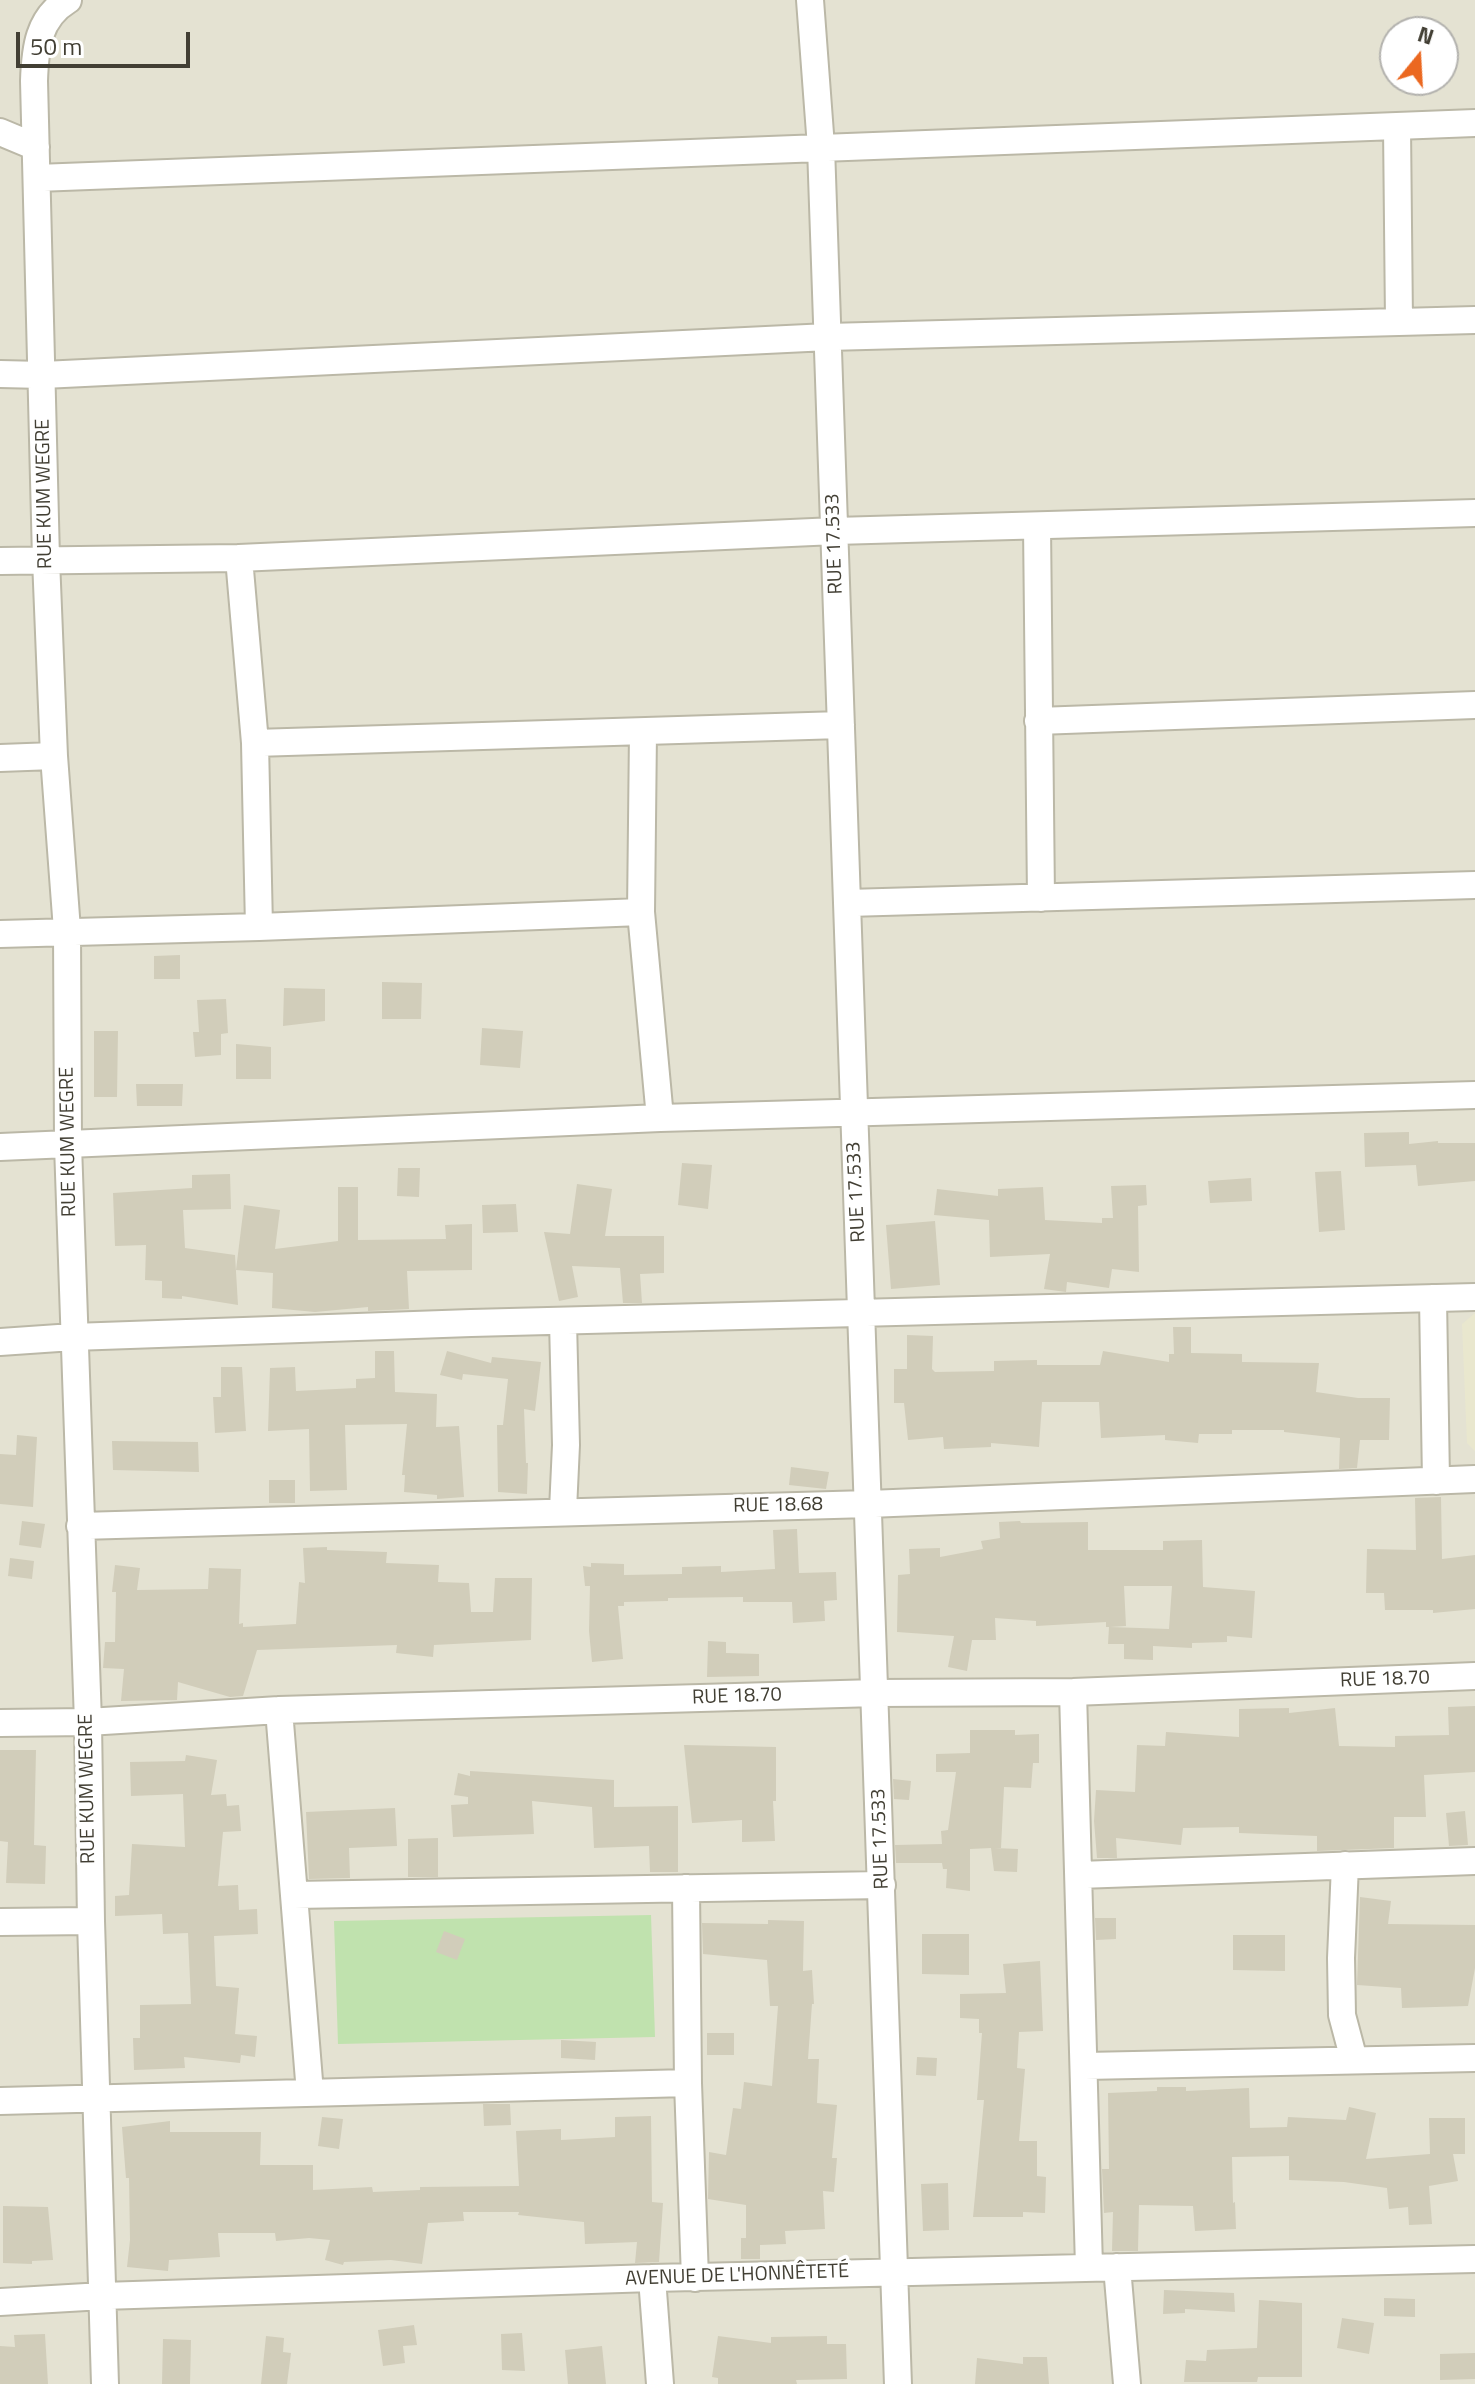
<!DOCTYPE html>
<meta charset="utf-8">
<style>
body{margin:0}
#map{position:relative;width:1475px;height:2384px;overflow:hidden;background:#f0efe3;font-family:"Titillium Web",sans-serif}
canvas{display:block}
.north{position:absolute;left:1379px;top:16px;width:80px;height:80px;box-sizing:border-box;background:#fff;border:2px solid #b3b2ae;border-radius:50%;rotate:18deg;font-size:22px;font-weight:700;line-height:32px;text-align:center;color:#423f34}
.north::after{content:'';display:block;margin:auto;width:28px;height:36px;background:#eb6820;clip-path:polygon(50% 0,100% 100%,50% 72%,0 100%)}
.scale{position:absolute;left:16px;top:32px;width:174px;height:36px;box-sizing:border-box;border:4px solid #423f34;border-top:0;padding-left:10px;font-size:24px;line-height:28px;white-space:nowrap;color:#423f34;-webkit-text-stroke:6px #fff;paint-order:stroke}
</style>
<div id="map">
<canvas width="1475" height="2384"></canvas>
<div class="north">N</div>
<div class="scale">50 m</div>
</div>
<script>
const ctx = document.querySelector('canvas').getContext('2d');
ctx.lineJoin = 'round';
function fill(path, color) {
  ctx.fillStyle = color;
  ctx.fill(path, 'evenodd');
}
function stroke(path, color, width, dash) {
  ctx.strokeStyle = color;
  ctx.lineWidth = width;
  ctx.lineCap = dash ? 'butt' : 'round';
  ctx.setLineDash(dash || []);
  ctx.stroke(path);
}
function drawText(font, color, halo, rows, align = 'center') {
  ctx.font = font + ' "Titillium Web",sans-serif';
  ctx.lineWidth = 7;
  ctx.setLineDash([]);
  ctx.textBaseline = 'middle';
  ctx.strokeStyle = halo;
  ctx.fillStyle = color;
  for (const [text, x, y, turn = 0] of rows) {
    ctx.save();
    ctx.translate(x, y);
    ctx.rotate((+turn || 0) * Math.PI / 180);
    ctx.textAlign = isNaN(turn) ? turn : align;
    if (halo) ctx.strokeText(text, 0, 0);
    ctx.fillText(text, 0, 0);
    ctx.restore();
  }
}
const residential = new Path2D(`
 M0 0H1475V2384H0ZM1395 32H1443V80H1395Z`);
const education = new Path2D(`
 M1475 1313V1451L1467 1443 1462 1324Z`);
const green = new Path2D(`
 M651 1915 655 2037 338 2044 334 1921Z`);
const building = new Path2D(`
 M180 955V979H154V956Z
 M382 982 422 983 421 1019H382Z
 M284 988 325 989V1021L283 1026Z
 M226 999 228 1033 221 1034V1055L195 1057 193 1032H199L197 1000Z
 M482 1028 523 1031 520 1068 480 1065Z
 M94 1031H118L117 1097H94Z
 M236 1044 271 1047V1079H236Z
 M136 1084H183L182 1106H137Z
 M1409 1132V1144L1438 1141V1143H1475V1181L1418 1186 1416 1165 1365 1167 1364 1133Z
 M682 1163 712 1165 708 1209 678 1205Z
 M398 1168H420L419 1197 397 1196Z
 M1341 1171 1345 1230 1319 1232 1315 1172Z
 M230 1174 231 1209 183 1210 185 1248 235 1255 238 1305 182 1296V1299L162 1298V1281L145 1280 146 1245 115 1246 113 1193 192 1188V1175Z
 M1251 1178 1252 1201 1210 1203 1208 1181Z
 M577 1184 612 1189 605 1236H664V1273L640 1274 642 1303H623L620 1268 572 1266 578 1297 559 1301 544 1232 570 1234Z
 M1146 1185 1147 1205 1138 1206 1139 1272 1112 1269 1109 1288 1067 1282 1066 1292 1044 1289 1050 1254 990 1257 989 1220 934 1215 937 1189 998 1196V1189L1043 1187 1045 1220 1102 1223V1218H1113L1111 1186Z
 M338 1187H358V1240L446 1239 445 1225 472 1224V1270L407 1271 409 1309 368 1311V1307L315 1312 272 1308 273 1273 236 1270 244 1205 280 1210 275 1249 338 1241Z
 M516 1204 518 1232 483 1233 482 1205Z
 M935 1221 940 1285 891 1289 886 1225Z
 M1173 1327H1191V1353L1242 1354V1362L1319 1363 1316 1392 1358 1398H1390L1389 1440H1360L1357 1468 1339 1469 1340 1438 1284 1432V1430H1232V1434H1199L1198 1443 1165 1440V1435L1101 1438 1099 1402H1042L1039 1447 991 1443V1447L944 1449 943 1437 908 1440 904 1403H894V1369H907V1335L933 1336 932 1369 935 1372 994 1371V1361L1037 1360V1365H1100L1103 1351 1169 1362V1354H1174Z
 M375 1351H394L395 1392 437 1394 436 1427 459 1426 464 1497 437 1499V1495L404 1492 405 1475H402L407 1424 345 1425 347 1490 310 1491 309 1429 268 1431 270 1368 295 1367 296 1391 356 1388V1379L375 1378Z
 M447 1351 491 1363 492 1357 541 1362 535 1411 524 1409 526 1463H528L527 1494 498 1492 497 1425H503L508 1379 463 1374 462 1380 440 1375Z
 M221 1367H242L246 1431 215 1433 213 1397H221Z
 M17 1435 37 1437 33 1507 0 1504V1454L16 1455Z
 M112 1441 198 1442 199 1472 113 1470Z
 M791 1467 829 1472 826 1489 789 1485Z
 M269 1480H295V1503H269Z
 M1441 1497 1442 1559 1475 1555V1609L1433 1613V1610H1385L1384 1593H1366L1367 1549 1416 1550 1415 1498Z
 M22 1521 45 1524 41 1548 19 1545Z
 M1020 1521 1021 1523 1088 1522V1550H1163V1541L1202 1540 1203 1587 1255 1591 1252 1638 1227 1636V1642L1192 1643V1648L1153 1646V1660L1124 1659V1644H1108L1109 1627H1106V1622L1036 1626V1621L995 1618 996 1640H972L967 1671 948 1667 954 1636 897 1632 898 1575 910 1574 909 1549 940 1548V1557L983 1549 981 1541 1000 1538 999 1522ZM1124 1586H1172L1169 1629 1110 1627 1126 1626Z
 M797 1529 799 1573 836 1572 837 1600 824 1601 825 1621 793 1623 792 1602H743V1597L668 1598V1601L624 1602V1606H618L623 1659 592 1662 589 1631 590 1586H585L583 1566 591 1567V1563L624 1564V1575L682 1574V1567L721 1566V1572L775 1569 773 1530Z
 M327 1547V1550L387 1552 386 1563 439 1565 438 1582 469 1583 471 1612H493L495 1578H532L531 1640 434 1645 433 1657 396 1653 397 1645 257 1650 243 1696 230 1697 178 1682 177 1700 121 1701 124 1669 103 1668 105 1642H115L116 1592H112L115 1565 140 1568 137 1590 208 1589 209 1568 241 1569 239 1624 243 1623V1627L296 1624 299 1582 305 1583 303 1548Z
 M10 1558 34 1561 32 1579 8 1576Z
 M708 1641 726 1642V1653L759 1654V1676L707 1677Z
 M1475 1706V1772L1424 1775 1426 1817H1394V1848L1317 1851V1836L1239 1833V1827L1183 1828 1181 1845 1116 1838 1117 1858H1097L1094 1821 1096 1790 1135 1792 1137 1745 1165 1746 1166 1732 1239 1737V1709L1289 1708V1713L1335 1708 1339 1746 1395 1747V1736L1449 1735 1448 1707Z
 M970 1730H1015V1735L1039 1734V1763H1033L1031 1788 1004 1787 1001 1848H994L1018 1849 1017 1872 994 1871 991 1848 970 1849V1891L946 1888 947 1869H943L942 1863H896L895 1845 942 1844 941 1831 948 1830 956 1772H936V1754L970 1753Z
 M684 1745 776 1747V1801H773L775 1841 742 1842V1820L692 1823Z
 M0 1750H36L34 1845 46 1846 45 1884 6 1883 8 1842 0 1841Z
 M186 1755 217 1760 211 1795 226 1794 227 1806 239 1805 241 1831 223 1832 218 1886 238 1885 239 1910 257 1909 258 1934 214 1936 216 1986 239 1988 235 2034 257 2036 255 2057 241 2055 240 2063 184 2057 185 2068 134 2070 133 2038H140V2005L191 2004 188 1933 163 1934 162 1914 115 1916V1896L129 1895 132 1844 185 1847 183 1794 131 1796 130 1762 185 1761Z
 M470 1771 614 1780V1807L678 1806V1872H650L649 1846 594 1848 592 1807 532 1801 534 1834 453 1837 451 1805 468 1804V1797L454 1795 458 1773 470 1776Z
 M893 1779 911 1781 909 1800 894 1799Z
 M395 1808 397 1846 349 1848 350 1878 309 1879 306 1812Z
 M1465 1811 1468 1845 1449 1846 1446 1813Z
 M438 1838V1877H408V1839Z
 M1360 1897 1391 1901 1388 1924 1475 1925V1968L1468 2006 1402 2008 1401 1988 1357 1985Z
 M1095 1918H1116V1939L1096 1940Z
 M768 1920 804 1921 803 1971 812 1970 814 2004H812L808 2059H819L817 2103 837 2105 832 2158H837L834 2192 823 2191 825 2229 785 2231 786 2244 760 2245V2259H741V2238H746V2205L708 2199 709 2152 726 2155 733 2108 741 2109 744 2082 772 2086 778 2006H770L767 1960 703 1954 702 1923 768 1924Z
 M444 1931 465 1939 457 1960 436 1952Z
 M922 1934H969V1975L922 1974Z
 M1233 1935H1285V1971L1233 1970Z
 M1040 1961 1043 2031 1019 2032 1017 2068 1025 2069 1019 2141H1037V2176L1046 2177 1045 2213 1023 2212V2217H973L984 2100H977L982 2033H979V2019L960 2018V1994L1006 1993 1003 1964Z
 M707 2033H734V2055H707Z
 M561 2040 596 2042 595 2060 561 2058Z
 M917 2057 937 2058 936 2076 916 2075Z
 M1157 2087H1186V2091L1249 2088 1250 2128 1287 2127 1288 2117 1346 2120 1349 2107 1376 2113 1366 2159 1430 2154 1429 2118H1465V2154H1453L1458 2181 1429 2186 1432 2224 1409 2225 1408 2207 1389 2209 1387 2188 1344 2182 1289 2180V2156L1232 2157 1233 2203 1235 2202 1236 2229 1195 2231 1193 2206 1139 2205 1138 2251H1112L1113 2212 1104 2213 1102 2169H1109L1108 2093 1157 2091Z
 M483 2104H510L511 2125 484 2126Z
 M651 2116 652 2202 663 2203 659 2262 635 2263 637 2242 585 2244 584 2222 518 2215 519 2212H463L464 2221 428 2223 422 2264 391 2260 344 2262 343 2265 325 2260 330 2240 309 2238 276 2241 275 2233H218L220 2257 169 2260 168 2271 127 2267 130 2240 129 2178H126L122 2127 170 2121V2132H261L260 2165H313V2190L372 2187 373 2192 420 2190V2187L519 2186 516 2131 561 2129V2140L615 2137V2117Z
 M322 2117 343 2119 339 2149 318 2146Z
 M948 2183 949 2230 923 2231 921 2184Z
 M3 2206 48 2207 53 2260 32 2261V2264L3 2263Z
 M1164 2290 1234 2293 1235 2312 1185 2309V2313L1163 2314Z
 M1384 2298 1415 2299V2317L1384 2316Z
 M1259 2300 1302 2303V2377H1258L1257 2382H1184L1186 2360 1206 2361 1207 2350 1257 2348Z
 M1342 2318 1374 2323 1369 2354 1337 2348Z
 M414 2325 417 2345 403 2346 405 2363 383 2366 378 2330Z
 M522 2333 525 2371 502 2370 501 2334Z
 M45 2334 48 2384H0V2346L15 2347 14 2335Z
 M266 2336 284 2338 283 2352 291 2353 287 2384H261Z
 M718 2336 771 2343V2337L827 2336V2344H846L847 2379 796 2380 797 2384H718V2378L712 2377Z
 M163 2339 191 2340 190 2384H162Z
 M602 2346 606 2384H568L565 2350Z
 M1475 2353V2379L1440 2380V2354Z
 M1023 2357H1047L1049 2384H975L977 2358 1023 2364Z`);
const minor = new Path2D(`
 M68 0C38 18 35 49 34 81L46 559 54 756 67 930 68 1145 88 1722 91 1921 105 2384
 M810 0 821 147 898 2384
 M1397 127 1399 322
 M0 132 36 147
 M37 178 1475 123
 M0 374 43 375 828 337 1475 320
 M1037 526 1041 898
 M239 558 255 743 259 927
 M0 561 239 558 835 531 1475 513
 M1038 721 1475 705
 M643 732 641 912 660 1118
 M255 743 841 725
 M0 758 54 756
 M848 903 1475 885
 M0 934 259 927 641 912
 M0 1147 660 1118 1475 1095
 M1433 1298 1436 1481
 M0 1342 73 1337 471 1323 1475 1297
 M563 1510 566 1445 563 1321
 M80 1526 869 1504 1475 1479
 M1073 1692 1089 2267
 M279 1710 310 2093
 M0 1723 88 1722 279 1710 876 1693 1073 1692 1475 1676
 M1345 1865 1341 1958 1342 2015 1354 2060
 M1079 1875 1475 1861
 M686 1888 688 2083 695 2278
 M294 1895 882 1885
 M0 1922 91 1921
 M1085 2066 1475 2058
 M0 2101 688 2083
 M1117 2267 1127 2384
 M652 2278 660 2384
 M0 2302 103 2296 652 2278 1475 2259`);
const streetNames = [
 ["RUE KUM WEGRE",45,494,-91],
 ["RUE 17.533",835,544,-92],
 ["RUE KUM WEGRE",69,1142,-91],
 ["RUE 17.533",857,1192,-93],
 ["RUE 18.68",778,1506,-1],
 ["RUE 18.70",1385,1680,-2],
 ["RUE 18.70",737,1697,-2],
 ["RUE KUM WEGRE",88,1789,-91],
 ["RUE 17.533",881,1839,-92],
 ["AVENUE DE L'HONNÊTETÉ",737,2276,-2]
];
fill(residential, '#e4e2d2');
fill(education, '#e9e7ce');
fill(green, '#c0e2ae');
fill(building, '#d1cdba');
stroke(minor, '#bbb8a7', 30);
stroke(minor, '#fff', 26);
drawText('20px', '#423f34', '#fff', streetNames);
</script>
